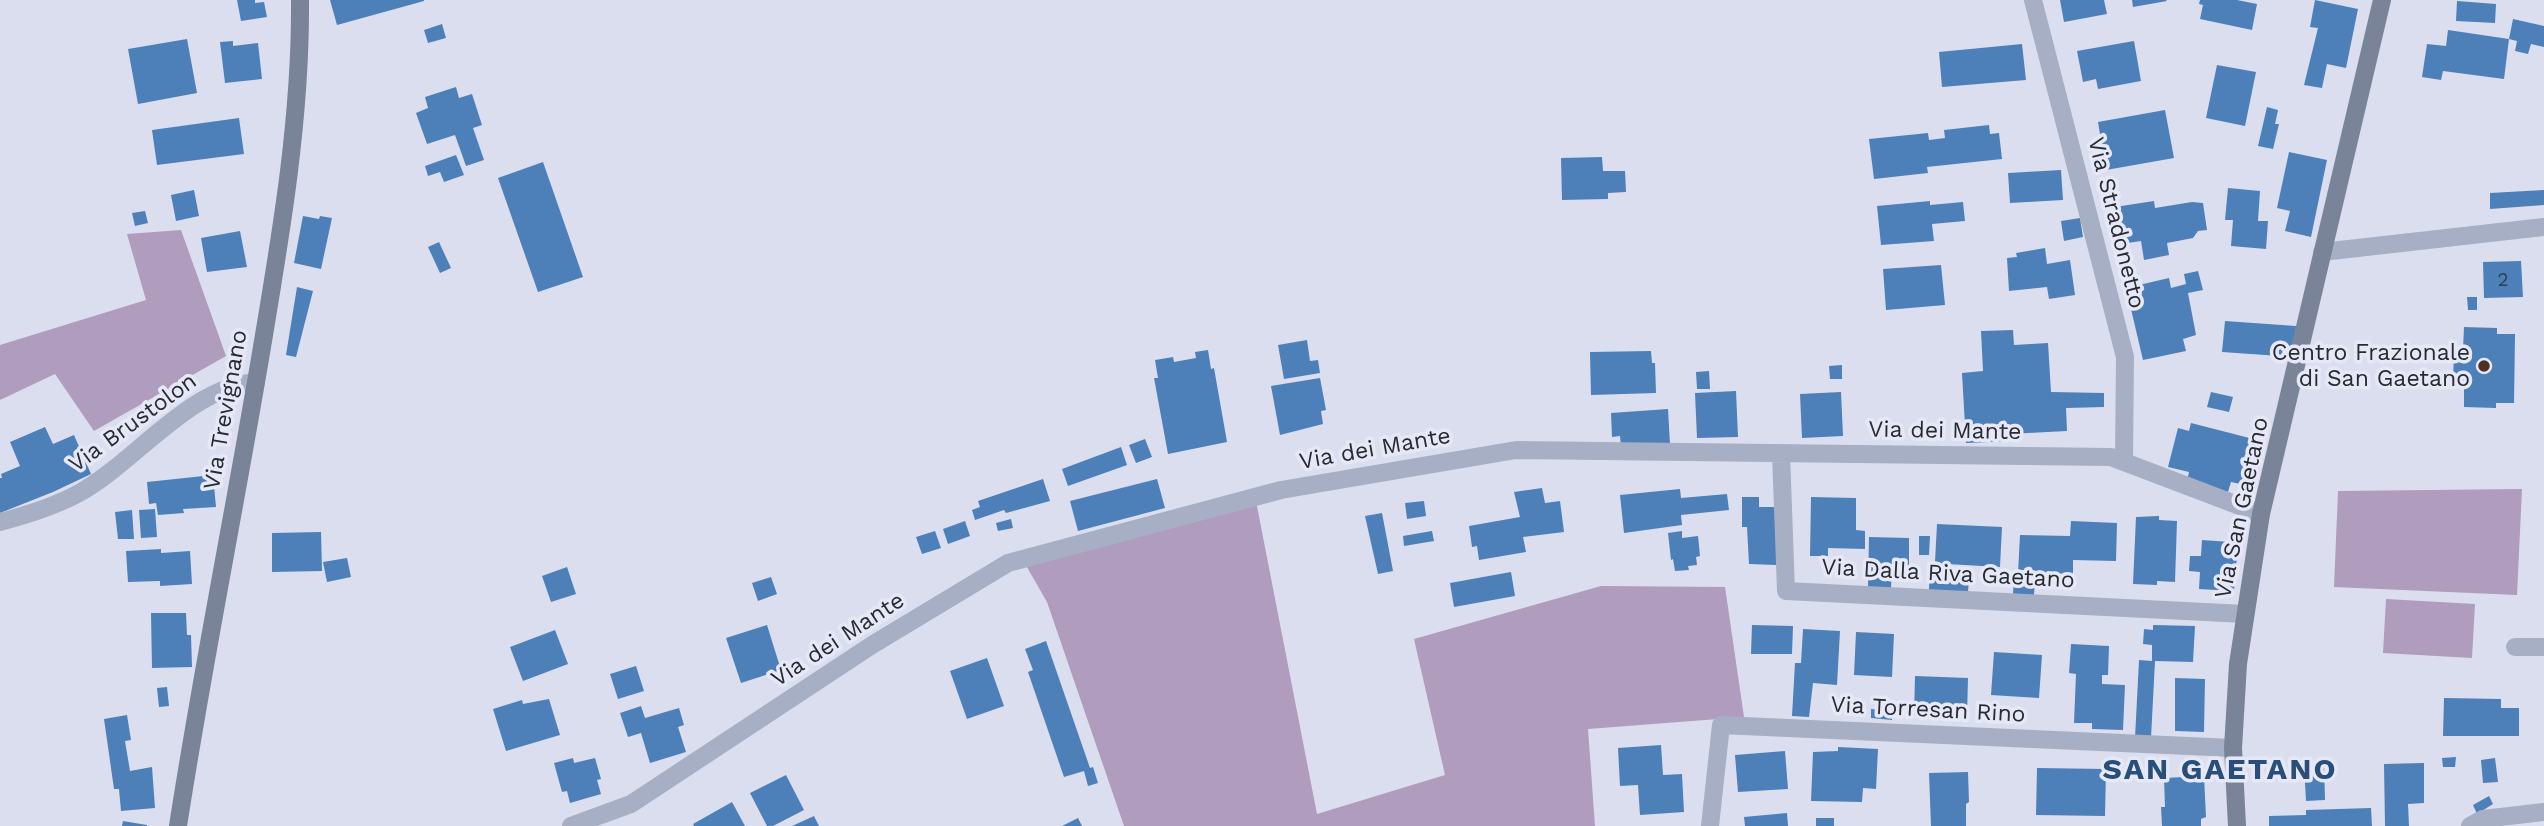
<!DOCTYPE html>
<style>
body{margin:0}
canvas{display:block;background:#dadeee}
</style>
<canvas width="2544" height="826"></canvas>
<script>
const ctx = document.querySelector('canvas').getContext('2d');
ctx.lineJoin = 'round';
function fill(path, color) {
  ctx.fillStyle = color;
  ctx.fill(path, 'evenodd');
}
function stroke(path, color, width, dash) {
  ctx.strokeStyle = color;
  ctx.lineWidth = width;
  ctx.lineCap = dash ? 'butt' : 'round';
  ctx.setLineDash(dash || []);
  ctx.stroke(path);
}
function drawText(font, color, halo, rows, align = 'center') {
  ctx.font = font + ' "Work Sans",sans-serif';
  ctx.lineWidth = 7;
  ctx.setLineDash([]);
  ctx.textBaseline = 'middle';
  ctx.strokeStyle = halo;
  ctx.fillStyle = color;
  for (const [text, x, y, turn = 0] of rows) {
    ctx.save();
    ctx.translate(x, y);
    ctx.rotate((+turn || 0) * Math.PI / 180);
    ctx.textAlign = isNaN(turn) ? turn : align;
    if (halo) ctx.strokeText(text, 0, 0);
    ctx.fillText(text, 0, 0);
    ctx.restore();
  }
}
const green = new Path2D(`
 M181 230 226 356 94 431 55 374 0 400V345L146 300 127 234Z
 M2522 489 2517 595 2334 587 2338 491Z
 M1255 496 1317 814 1445 775 1414 639 1601 586 1725 587 1744 717 1588 729 1595 826H1124L1047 602 1024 562Z
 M2386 599 2475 604 2472 658 2383 653Z`);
const building = new Path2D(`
 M237 0H255V3L264 2 267 17 241 21Z
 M330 0H424V1L337 25Z
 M2060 0H2104L2107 14 2064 22Z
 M2132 0H2166L2167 1 2133 7Z
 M2200 0H2237L2257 4 2252 30 2200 19 2203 5 2199 4Z
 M2315 0 2358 9 2346 68 2327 64 2322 88 2304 85 2318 28 2310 27Z
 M2457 1 2496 4 2495 23 2456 21Z
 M2513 19 2544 26V47L2531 44 2528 54 2515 51 2517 41 2509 39Z
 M442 24 446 38 428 43 424 30Z
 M2448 30 2509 39 2504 79 2443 71 2441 80 2422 77 2427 44 2446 46Z
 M187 39 197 93 138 104 128 49Z
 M233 41V46L258 43 262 79 225 83 220 42Z
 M2134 41 2141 81 2098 89 2096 79 2083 82 2077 51Z
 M2022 44 2026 80 1942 87 1939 52Z
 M2217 65 2256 72 2245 126 2206 118Z
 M456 87 459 98 472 94 482 125 473 128 484 160 466 166 455 135 427 144 416 113 428 108 425 97Z
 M2267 107 2278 110 2275 124H2279L2273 149 2258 146Z
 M2165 110 2174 158 2106 170 2098 122Z
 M239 118 244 154 157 165 152 130Z
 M1989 125 1990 134 1999 133 2002 159 1927 167 1928 173 1874 179 1869 139 1928 133 1929 140 1945 138 1944 130Z
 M2289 152 2327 160 2311 237 2285 231 2290 211 2277 208Z
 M456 155 464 175 444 182 440 172 428 176 425 166Z
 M1602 157 1603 171H1625L1626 192 1608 193V199L1562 200 1561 158Z
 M543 162 583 277 538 292 498 178Z
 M2061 170 2063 200 2010 203 2008 173Z
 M2228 188 2260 191 2258 221H2268L2266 249 2231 246 2233 220H2225Z
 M194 190 199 216 176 221 171 195Z
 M2544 190V205L2490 209V193Z
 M1930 201V205L1963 202 1965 221 1932 224 1934 241 1881 245 1877 206Z
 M2154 201 2155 208 2192 202 2203 203 2207 230 2198 231 2193 238 2167 243 2169 255 2144 260 2141 241 2121 244 2115 207Z
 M145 211 148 223 135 226 132 213Z
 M303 216 319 219 320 216 332 218 321 269 294 263Z
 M2080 218 2083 237 2064 241 2061 221Z
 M240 231 247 267 207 272 201 238Z
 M439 242 451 268 440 273 428 247Z
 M2045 248 2047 264 2070 260 2075 295 2049 299 2047 287 2009 291 2007 258 2017 257 2016 253Z
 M2521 261 2523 297 2484 298 2483 262Z
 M1941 265 1945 305 1886 310 1883 269Z
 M2198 271 2203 290 2188 293 2196 335 2183 339 2186 351 2143 360 2126 288 2169 278 2171 288 2186 284 2184 274Z
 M297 287 313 291 296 357 286 355Z
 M2467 297H2477V310H2468Z
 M2225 321 2296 326 2294 357 2222 352Z
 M2464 327 2497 328V334H2515L2514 403H2496V408L2464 407V383L2453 382 2454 350H2463Z
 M2013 330 2014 345 2048 343 2051 392 2104 393V407L2066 408 2067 431 2009 434V441L1966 443 1962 373 1983 371 1981 331Z
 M1307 340 1310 361 1318 360 1320 373 1284 379 1278 345Z
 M1208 350 1211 369 1214 368 1227 442 1168 454 1154 378H1158L1155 360 1173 357 1174 362 1196 358 1195 352Z
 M1651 351 1652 363H1655L1656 393 1591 395 1590 352Z
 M1842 365V379H1830L1829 366Z
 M1709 371 1710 389H1697L1696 372Z
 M1320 378 1326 410 1321 411 1323 424 1280 435 1271 386Z
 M1736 391 1738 437 1697 438 1695 393Z
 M1841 392 1843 436 1802 438 1800 394Z
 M2211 392 2233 397 2229 412 2207 407Z
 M1668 409 1670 444 1621 446 1620 436 1612 437 1611 413Z
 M2191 423 2265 442 2254 487 2231 482 2228 492 2187 481 2189 472 2168 467 2178 428 2189 431Z
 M45 427 53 444 74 435 91 474 53 492 0 513V478H2L1 474 20 466 10 442Z
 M1145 439 1152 457 1136 463 1129 445Z
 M1121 447 1127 465 1068 486 1062 469Z
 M213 475 216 507 183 509 184 513 158 515 156 503 149 504 147 482Z
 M1043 479 1050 501 1006 513 1004 510 975 520 972 510 980 507 978 501Z
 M1157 479 1165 508 1078 531 1070 501Z
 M1542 488 1545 503 1560 501 1564 532 1523 537 1526 552 1479 560 1477 546 1472 547 1469 526 1520 517 1514 492Z
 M1680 489 1681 498 1727 494 1729 510 1681 515 1682 525 1624 533 1620 495Z
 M1742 497H1759V507H1782L1776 565 1749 564 1747 527H1742Z
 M1811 497 1856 498V530L1865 531V549L1828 548V556H1810Z
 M1424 501 1426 516 1407 519 1405 503Z
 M155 509 157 537 141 538 139 510Z
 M132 510 134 539H118L115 512Z
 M1382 513 1393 571 1378 574 1365 516Z
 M2159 516V520L2177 521 2175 582 2157 581V585L2133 584 2136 517Z
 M1011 519 1013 528 998 531 996 523Z
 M965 521 970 536 948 544 943 529Z
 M2071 521 2117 523 2116 561 2073 560V574L2018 573 2020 535 2070 536Z
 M1937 524 2002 527 2000 567 1947 564 1946 578 1969 579 1968 592 1929 590 1930 562H1935Z
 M935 531 941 548 922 554 916 537Z
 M1432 531 1434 541 1404 546 1403 536Z
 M1682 531V538L1698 536 1700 556 1696 557 1697 565 1688 566 1689 570 1675 571 1673 559 1671 560 1668 533Z
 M321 532 322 571 272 572V533Z
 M1919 536H1930L1929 555H1919Z
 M1869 537 1909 538V568H1892L1891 588H1868Z
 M2202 540 2230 542 2229 556H2237L2234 591 2199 589 2200 572 2189 571 2190 556H2201Z
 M161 549V553L190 551 192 584 160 586V581L128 582 126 551Z
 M347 558 351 577 327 582 323 562Z
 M567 567 576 594 551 602 542 576Z
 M1511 572 1515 596 1454 607 1450 583Z
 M771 577 777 594 758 601 752 583Z
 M2014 578 2035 579 2034 595 2013 594Z
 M151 613H186L187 635H191L192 667 152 668Z
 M767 625 781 670 741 683 726 638Z
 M1752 625 1793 626 1792 654H1751Z
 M2153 625 2195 626 2193 662 2155 661 2151 738H2135L2139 660 2152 661V645L2143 644 2144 629 2153 630Z
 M1803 629 1840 631 1837 685 1813 683 1809 717 1792 716 1795 663H1801Z
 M555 630 568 664 523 681 510 647Z
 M1856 632 1894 634 1892 677 1854 675Z
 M1046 641 1090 768 1093 767 1098 783 1088 786 1084 771 1064 777 1028 672 1033 670 1025 649Z
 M2071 644 2109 646 2108 675H2102V684L2125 685 2123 730 2092 729V723H2074L2076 674 2069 673Z
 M1994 652 2042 655 2039 698 1991 695Z
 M987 658 1004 706 967 719 950 671Z
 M636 666 644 691 618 699 610 674Z
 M1915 676 1968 678 1967 716 1914 715Z
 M2175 678 2205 679 2204 732 2175 731Z
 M167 687 169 706 159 707 157 688Z
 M2444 698 2501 699V708H2519V736H2443Z
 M549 699 560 735 506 751 493 709 522 700 523 704Z
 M641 706 645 718 679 708 684 725 678 727 686 752 650 763 641 733 628 737 620 713Z
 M1991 706 2010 707 2009 721 1991 720Z
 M1871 709 1892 711V720L1871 718Z
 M127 715 131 740 125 741 130 771 152 767 155 808 121 811 119 789H114L104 719Z
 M1661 745 1663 775 1682 774 1684 812 1640 815 1638 785 1620 786 1618 748Z
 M1838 747 1878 749 1876 789 1863 788 1862 802 1811 801 1813 752 1838 751Z
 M1785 751 1788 789 1738 792 1735 755Z
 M2456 757 2455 767H2443L2442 758Z
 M573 758 574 763 595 758 601 779 597 780 601 794 570 803 567 791 562 792 554 763Z
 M2495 758 2498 782 2483 783 2481 760Z
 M2424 763V803L2408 804 2409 826H2385L2384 764Z
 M2304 765H2324L2325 800 2306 801Z
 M2037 768 2106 769 2105 816 2036 815Z
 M1968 772 1969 802 1966 804V826H1931L1929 773Z
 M786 775 804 810 773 826H767L750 793Z
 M2204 776 2206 817 2201 819V826H2162L2161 807H2165L2164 778Z
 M2489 796 2493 804 2477 814 2473 805Z
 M732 802 745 826H694L693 824Z
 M2371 808 2372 826H2269V816L2306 815V810Z
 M1787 813 1788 826H1745L1744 817Z
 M814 816 819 826H792Z
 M1078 818 1082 826H1062Z
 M1816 818H1834V826H1816Z
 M123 821 147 825V826H122Z`);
const street = new Path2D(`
 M2033 0 2125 357 2124 462
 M2322 252 2544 227
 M1781 453 1786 591 2245 614
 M0 522C27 515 56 506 81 492 137 460 190 387 256 382
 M2515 647H2544
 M571 826 631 804 872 645 1008 563 1281 490 1516 450 2111 457 2261 514
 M1710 826 1721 725 2233 748
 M2470 826 2483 819 2544 812`);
const secondary = new Path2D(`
 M178 826C203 664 236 503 263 341 282 228 301 115 300 0
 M2237 826 2233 748 2238 664 2261 514 2382 0`);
const markers = [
 [2484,366,7,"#4f3121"]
];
const numberNames = [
 ["2",2503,280]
];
const streetNames = [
 ["Via Stradonetto",2116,223,76],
 ["Via Trevignano",226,410,-80],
 ["Via Brustolon",133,423,-36],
 ["Via dei Mante",1945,431,1],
 ["Via dei Mante",1375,449,-10],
 ["Via San Gaetano",2242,508,-78],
 ["Via Dalla Riva Gaetano",1948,574,3],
 ["Via dei Mante",838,640,-33],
 ["Via Torresan Rino",1928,710,3]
];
const poiNames = [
 ["Centro Frazionale",2470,353],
 ["di San Gaetano",2470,379]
];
const districtNames = [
 ["SAN GAETANO",2220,770]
];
fill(green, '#b09cbc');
fill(building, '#4d80b9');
stroke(street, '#a7afc5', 18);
stroke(secondary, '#798498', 18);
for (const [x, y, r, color] of markers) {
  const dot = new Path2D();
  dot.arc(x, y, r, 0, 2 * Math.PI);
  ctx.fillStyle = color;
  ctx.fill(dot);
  stroke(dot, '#e6e8f7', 2.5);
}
drawText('19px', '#304054', null, numberNames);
drawText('23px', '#272b32', '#e6e8f7', streetNames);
drawText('23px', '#272b32', '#e6e8f7', poiNames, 'right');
ctx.letterSpacing = '2px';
drawText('bold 30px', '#284e79', '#e6e8f7', districtNames);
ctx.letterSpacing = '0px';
</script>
